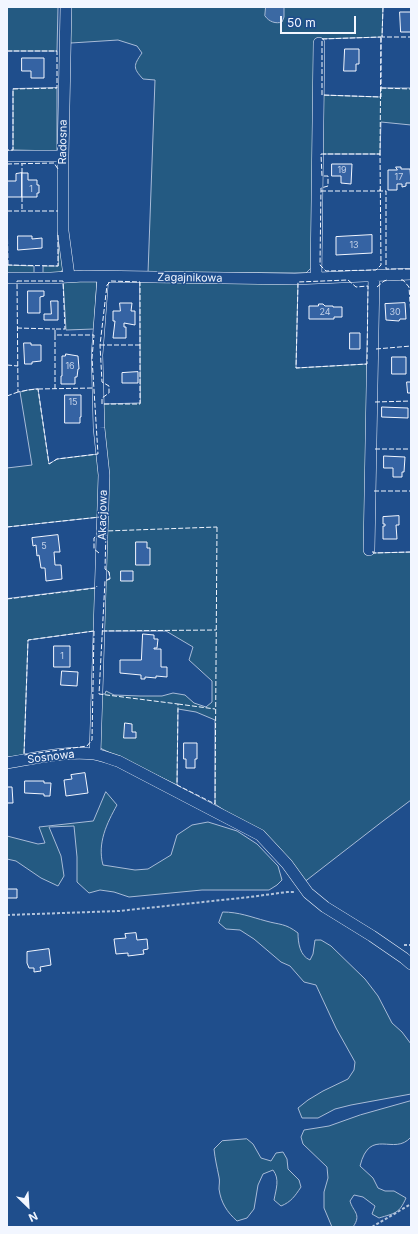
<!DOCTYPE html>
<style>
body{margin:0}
#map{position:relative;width:418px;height:1234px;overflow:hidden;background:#1f4e8c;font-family:Inter,sans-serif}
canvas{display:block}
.frame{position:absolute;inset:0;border:8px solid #f2f6ff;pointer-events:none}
.north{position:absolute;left:8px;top:1186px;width:40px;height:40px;-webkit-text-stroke:3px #1f4e8c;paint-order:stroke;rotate:155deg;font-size:11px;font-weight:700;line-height:16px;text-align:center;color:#f2f6ff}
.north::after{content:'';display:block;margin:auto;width:14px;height:18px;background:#f2f6ff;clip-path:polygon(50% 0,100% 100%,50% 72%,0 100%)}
.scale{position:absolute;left:280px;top:16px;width:76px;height:18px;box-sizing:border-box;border:2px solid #f2f6ff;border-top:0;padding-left:5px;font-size:12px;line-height:14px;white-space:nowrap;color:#f2f6ff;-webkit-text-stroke:3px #1f4e8c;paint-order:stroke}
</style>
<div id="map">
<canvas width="418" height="1234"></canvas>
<div class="frame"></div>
<div class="north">N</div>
<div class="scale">50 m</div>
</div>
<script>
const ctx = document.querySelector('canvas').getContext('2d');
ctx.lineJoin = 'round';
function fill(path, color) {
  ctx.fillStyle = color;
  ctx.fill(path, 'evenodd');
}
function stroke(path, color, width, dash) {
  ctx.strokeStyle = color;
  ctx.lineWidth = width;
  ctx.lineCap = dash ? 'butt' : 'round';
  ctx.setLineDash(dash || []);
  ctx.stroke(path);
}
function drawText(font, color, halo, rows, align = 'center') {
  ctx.font = font + ' Inter,sans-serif';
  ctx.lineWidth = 3;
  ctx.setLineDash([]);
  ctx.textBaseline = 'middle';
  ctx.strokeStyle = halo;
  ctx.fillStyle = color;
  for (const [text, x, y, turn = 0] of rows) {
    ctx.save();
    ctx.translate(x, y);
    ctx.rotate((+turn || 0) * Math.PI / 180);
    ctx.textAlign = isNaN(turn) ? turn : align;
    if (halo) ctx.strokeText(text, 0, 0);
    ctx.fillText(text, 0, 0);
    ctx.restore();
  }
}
const green = new Path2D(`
 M7 7H58L57 51H7Z
 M70 7H383L382 37 317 39 314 265 306 273H148L155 80 143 79C133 68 133 66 142 53L137 46 118 40 71 43Z
 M57 88V151L13 150V89Z
 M381 88H411V125L381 122 380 154H321L322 95 380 97Z
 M58 211 63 269 61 272 43 276V266H58Z
 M7 265 34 266V276H7Z
 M97 280 94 329 66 330 63 281Z
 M140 282H298L296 368 367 364 373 553 411 552V800L383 821 303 883 238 820 215 804V720L196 712 178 709 177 785 102 749 97 745 99 694H105L106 691 114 695 140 696H162L173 693 185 695 194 703 206 707 212 702V681L189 660 193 647 166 631H102L105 581 110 578 109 572 105 569 102 404 140 403Z
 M38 389 49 464 57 459 98 454 100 474V517L7 527V468L32 465 20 392 28 390Z
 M96 588 94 631 28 640 24 755 7 757V599Z
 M106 792 117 805C107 823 97 843 103 865L135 870 148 869 171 855 177 835 192 825 208 822 237 831 257 844 278 866 282 880 277 885 269 890H202L129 897 114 892 100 890 89 893 77 882V857L74 826 49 827 61 856 64 876 58 886 41 878 16 861 7 859V836L38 844 45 843 39 827 93 821Z
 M223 912C239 912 251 917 266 921 280 925 285 923 298 933 298 943 300 956 310 960L313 954 315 940H321L331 946 365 979 378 996 392 1023 402 1032 411 1044V1094L351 1105 335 1109 318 1118H302L298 1108 308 1100 323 1091 348 1079 354 1070 355 1062 336 1028 316 985 304 982 290 966 281 962 254 939 240 930 226 929 219 923Z
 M411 1101V1137C394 1157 370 1126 360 1166L373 1178 378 1188 385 1191H394L406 1198C399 1214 395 1213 379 1218L372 1214 375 1206 363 1197 354 1195 350 1201C353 1212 362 1214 353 1227H332L324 1208V1192L328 1178 327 1167 303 1144 301 1137 304 1130 329 1126 360 1115Z
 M247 1139 253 1144 261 1158 271 1161 276 1153 283 1152 287 1159 288 1169 299 1180 301 1187C295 1196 291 1202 281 1206L274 1200C276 1189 280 1179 273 1170L263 1174 258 1185 254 1209 247 1218 237 1221C227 1212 221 1203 219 1189 219 1185 220 1181 219 1177 217 1167 215 1159 214 1149L222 1141Z`);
const water = new Path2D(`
 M266 7H284V17L282 22C276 24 269 22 265 16Z`);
const building = new Path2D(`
 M400 12H411V32H401Z
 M345 49H359V64H356V71H344Z
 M22 58H44V78H31V71H22Z
 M332 164H352L351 184 341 183V176H332Z
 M396 167H401V169H410L411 183H406V186L402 187V184H397V190H388V170H397Z
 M22 173H28V180H37V185H39V193H37V197H22Z
 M22 173V197H7V181H16V174Z
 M372 235V253L336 255V237Z
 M18 236H32V239L42 238V248L18 250Z
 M28 291H44V296L40 297V313H28Z
 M51 301H58V320H44V314H51Z
 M120 303H132L131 311H135V325L124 323V327H126V338H113L115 321H113V311H120Z
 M405 303 406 319H400L399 321 386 320 385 304Z
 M319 304H323L325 306H333V307H342V317H334V319H309V306H318Z
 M350 333H360V349H350Z
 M24 343H31V345H41V361L32 362V364H25Z
 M66 354 78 356 79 369H78L77 377H75V384H61V376H62V356H65Z
 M392 357H406V374H392Z
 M138 372V383H122V373Z
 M407 382H411V393H408Z
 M65 395H81V417H80V423H65Z
 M382 407 408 408V418L382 417Z
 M384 456 405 457 404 472H402V477H393V468H384Z
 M399 516V525H396L397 539H383V526H385V524H383V517Z
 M58 535 60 552H54L55 565H61L62 579 46 581 45 568H41L39 555 37 556 36 545 33 546 32 538Z
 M136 542H147V548H150V565H136Z
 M121 571H133V581H121Z
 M143 634 154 635V639H158L157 648H154V649H161V667H167V677L156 676V678L145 677V679H141V675L120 673V660H141Z
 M54 646H70V667H54Z
 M62 671 78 672 77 686 61 685Z
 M125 723 132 724V732H136V738H124Z
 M184 743H197V759H195V768H186V759H184Z
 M85 773 88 793 66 796 64 780 72 779 71 775Z
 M25 781H44V783H51L50 796H44V794L25 793Z
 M7 787H12L13 803H7Z
 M7 889H17V898H7Z
 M136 933 137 940 147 939 148 949 143 950 144 954 128 956V953L116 954 114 939 126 938 125 934Z
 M49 949 51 965 40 967 41 971 34 972V968H29L27 963V952Z`);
const path = new Path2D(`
 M7 915 119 911 250 897 287 892H295
 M404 945H411
 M372 1227 411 1204`);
const minor = new Path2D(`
 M66 7 63 156V231L69 276
 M7 156H63
 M7 278H51L84 276 295 279 411 274
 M316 278 319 43
 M369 550 374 276
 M95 754 104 475 99 428 97 355 103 277
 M7 763C35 758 65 751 94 754 102 755 110 759 118 761L260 835 287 864 308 893 325 907 372 936 404 958 411 964`);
const fence = new Path2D(`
 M383 7 382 37H411
 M381 37V97L322 95V39Z
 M7 51H57V88L13 89V150H7
 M381 88 411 89
 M321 154H380L381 265 376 270 326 271 320 265 321 188 328 186V176H322Z
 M380 155 381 37H382
 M7 164 54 163 58 169
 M22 173V164
 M380 189V191H386V269H411
 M321 191H380
 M22 197V211
 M7 211 8 265
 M7 211H58
 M7 265 58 266V233
 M348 280 356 287 368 286 367 364 296 368 298 282Z
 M401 280H403L409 287 411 317
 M17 281H63L65 329H55V335H94L92 358 98 454 57 459 49 464 38 389 28 390 18 392Z
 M111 281 140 282V404H102V398L109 393V386L102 382 100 345 107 285Z
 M377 287 384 281 387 280
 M17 328 55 329
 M55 335V389
 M100 345H140
 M376 349 411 346
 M7 365 18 366
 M38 389 93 388
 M7 396 18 392
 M375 402 411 401
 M375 449H411
 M374 491H411
 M7 527 100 517V519
 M217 527 215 804 177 785 178 704 99 694 105 581 110 579 109 572 105 569 106 531Z
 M373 551V553L411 552
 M99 553 94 549V538L100 533
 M7 599 96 588 97 586
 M94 631 92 740 87 746 24 755 28 640Z
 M102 631 216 630
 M178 704 215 709`);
const numberNames = [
 ["19",342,170],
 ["17",399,177],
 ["1",31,189],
 ["13",354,245],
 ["24",325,312],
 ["30",395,312],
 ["16",70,366],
 ["15",73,402],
 ["5",44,546],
 ["1",62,656]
];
const streetNames = [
 ["Radosna",63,142,-89],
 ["Zagajnikowa",190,278,1],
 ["Akacjowa",103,515,-89],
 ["Sosnowa",51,757,-7]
];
fill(green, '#245a82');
stroke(green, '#a8bbd7', 1);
fill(water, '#3b69a3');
stroke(water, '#a8bbd7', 1);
fill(building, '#3563a3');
stroke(building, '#f2f6ff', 1);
stroke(minor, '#f2f6ff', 12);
stroke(path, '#b3c4dc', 2, [3, 2]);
stroke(minor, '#1f4e8c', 11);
stroke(fence, '#f2f6ff', 1, [5, 2]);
drawText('9px', '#c3d1e8', null, numberNames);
drawText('11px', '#f2f6ff', '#1f4e8c', streetNames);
</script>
